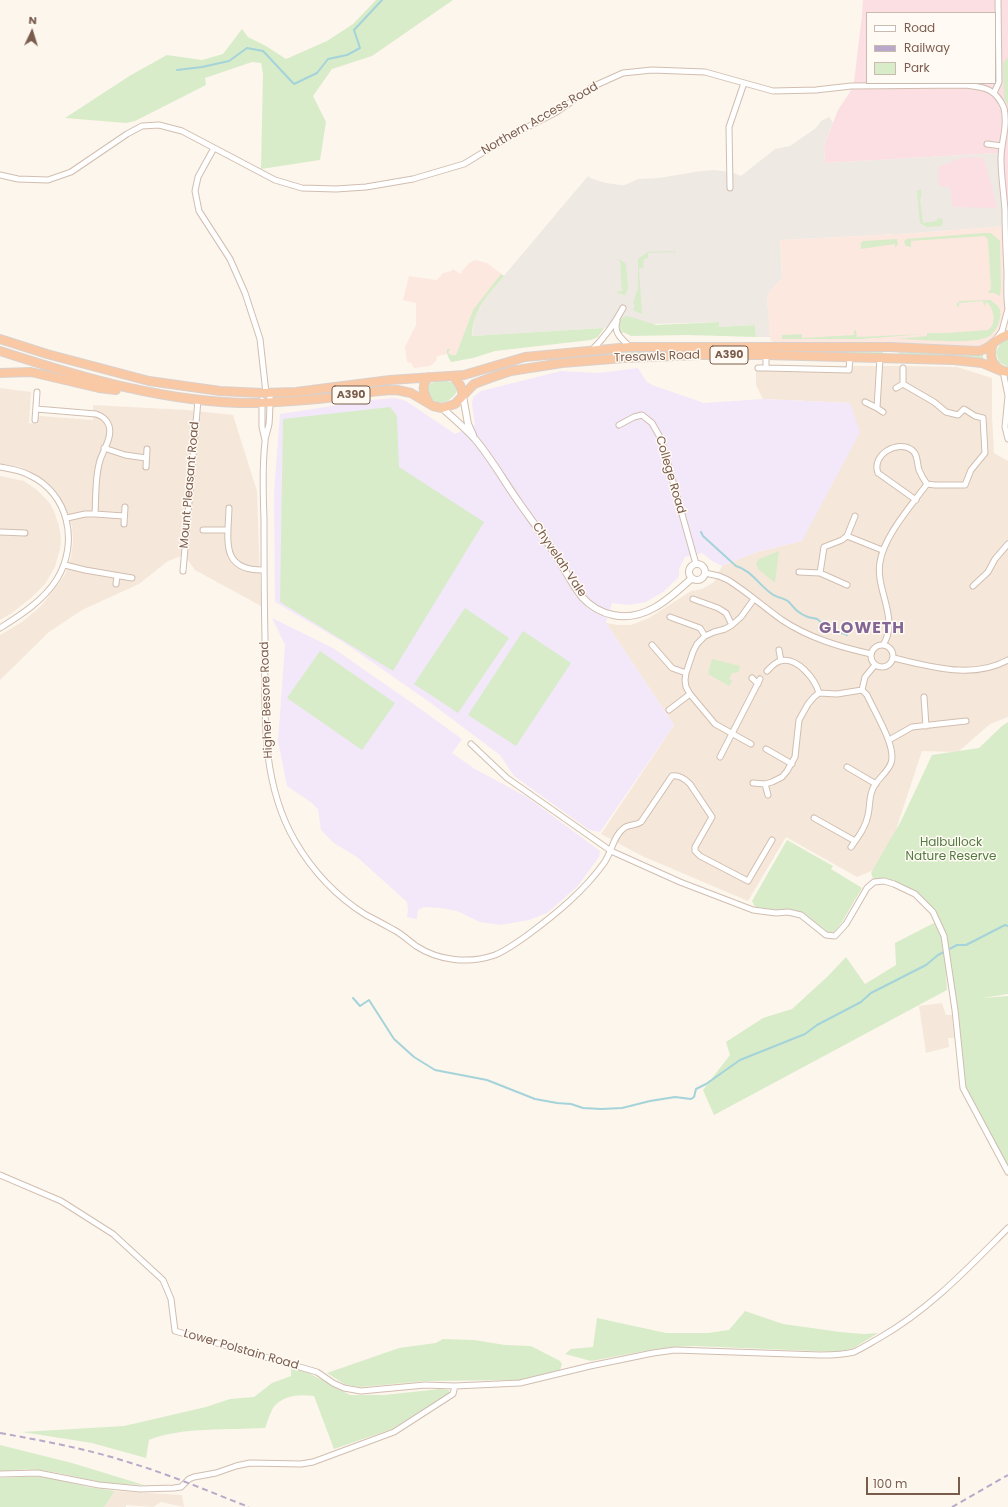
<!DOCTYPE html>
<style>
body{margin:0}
#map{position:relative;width:1008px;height:1507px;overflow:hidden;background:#fdf6ec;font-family:Poppins,sans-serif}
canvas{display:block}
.legend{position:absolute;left:866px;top:12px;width:130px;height:72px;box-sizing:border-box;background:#fffaf3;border:1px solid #cabbb1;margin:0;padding:5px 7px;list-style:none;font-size:12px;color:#7a5c4d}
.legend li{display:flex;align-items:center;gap:8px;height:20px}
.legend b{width:20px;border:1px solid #cabbb1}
.north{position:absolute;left:12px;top:12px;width:40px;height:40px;-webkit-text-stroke:3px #fffaf3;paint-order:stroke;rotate:4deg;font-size:11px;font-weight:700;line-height:16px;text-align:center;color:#7a5c4d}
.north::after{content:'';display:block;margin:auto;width:14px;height:18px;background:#7a5c4d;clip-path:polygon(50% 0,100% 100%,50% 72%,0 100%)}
.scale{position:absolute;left:866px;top:1477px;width:94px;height:18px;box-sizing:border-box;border:2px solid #7a5c4d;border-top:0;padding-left:5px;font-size:12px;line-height:14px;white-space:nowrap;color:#7a5c4d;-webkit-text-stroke:3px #fffaf3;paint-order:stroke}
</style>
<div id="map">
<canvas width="1008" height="1507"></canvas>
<ul class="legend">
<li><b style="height:5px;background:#fff"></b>Road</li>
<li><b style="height:5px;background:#b9a8c9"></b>Railway</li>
<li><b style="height:11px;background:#d8ecc9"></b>Park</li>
</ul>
<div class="north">N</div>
<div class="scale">100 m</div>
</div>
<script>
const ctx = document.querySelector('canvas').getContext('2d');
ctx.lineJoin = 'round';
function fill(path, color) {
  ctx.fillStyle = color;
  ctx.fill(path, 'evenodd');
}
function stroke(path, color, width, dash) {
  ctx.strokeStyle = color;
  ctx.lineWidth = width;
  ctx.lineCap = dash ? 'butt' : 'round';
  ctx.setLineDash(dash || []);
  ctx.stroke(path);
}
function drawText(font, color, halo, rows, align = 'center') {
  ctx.font = font + ' Poppins,sans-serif';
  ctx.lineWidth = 3;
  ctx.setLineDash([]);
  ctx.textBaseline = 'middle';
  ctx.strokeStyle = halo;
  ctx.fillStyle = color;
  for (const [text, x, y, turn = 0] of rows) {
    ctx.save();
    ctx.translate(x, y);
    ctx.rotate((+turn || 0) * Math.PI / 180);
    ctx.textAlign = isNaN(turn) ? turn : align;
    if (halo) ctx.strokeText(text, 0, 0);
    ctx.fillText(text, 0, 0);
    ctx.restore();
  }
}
const residential = new Path2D(`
 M756 366H906L957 367 992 378V416L994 453 1008 461V717L990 724 958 752 922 751 884 866 857 877 786 837 748 901 642 856 601 834 674 725 606 623 618 625H631L649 618 691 591 702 589 714 582 722 566 757 552 802 541 850 403 763 399 756 385Z
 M0 388 31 392 29 423 37 424 38 418 40 416 93 420V405L187 410 233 415 257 491 261 606 195 570 184 555 168 561 139 584 82 610 49 632 0 680V635L22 622 41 606 60 582 65 574 71 557 73 542 72 526 66 509 58 493 48 483 34 474 20 467 0 464Z
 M0 476 24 481 37 490 49 502 54 511 59 526 61 538 60 549 55 567 45 584 31 598 12 613 0 620Z
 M942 1003 946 1015H952L954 1038H948L949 1047 926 1053 919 1006Z
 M115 1491 182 1495 184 1507 161 1502 153 1507 126 1505V1507H104Z`);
const commercial = new Path2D(`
 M1005 226 1007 302 1002 331 986 349 775 347 770 338 767 295 782 278 780 240 915 233Z
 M475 260 487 263 504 276 486 297 464 337 458 351 462 360 451 362 448 354 437 356 436 361 430 366 414 368 411 363 407 362 405 347 416 325V303L403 300 409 276 437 280 443 273 451 271 453 269 460 274 469 263Z`);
const industrial = new Path2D(`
 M829 117 833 122 824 146 825 163 996 153 1001 158 1005 226 915 233 780 240 782 278 767 295 770 337H756L755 325 719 327V322L619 325 604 328 472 336 475 316 486 297 588 176 590 178 606 183 620 185H625L638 179 659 178 701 171 714 170 731 172 741 176 775 149 790 146 816 128 821 121Z`);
const education = new Path2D(`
 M638 368 646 381 652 385 704 403 763 399 850 403 860 432 802 541 757 552 722 566 712 561 702 553 685 557 679 569V577L663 592 646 602 629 605 612 603 606 623 674 725 600 832 589 830 514 776 500 755 428 701 343 642 275 602 274 492 280 414 371 400 395 398 406 401 455 434 475 425 472 404 473 397 481 391 561 371 599 373Z
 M272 618 333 648 412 703 462 739 452 753 475 769 527 797 600 851 599 857 577 887 547 913 529 920 501 925 480 922 457 911 441 908 424 907 418 910 417 919 407 917 408 910 407 902 357 857 334 843 321 830 318 809 312 803 287 786 278 741 285 645Z`);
const medical = new Path2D(`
 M863 0H1008V309L1001 155 996 153 825 163 824 146 838 110 850 92 854 82 862 15ZM867 13H995V83H867Z
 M964 157 984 158 997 208 953 207 950 188 938 185V167Z`);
const green = new Path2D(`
 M376 0H453L372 56 332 69 313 96 326 122 320 160 261 169 263 74 261 63 252 62 205 78 206 85 135 121 126 123 65 118 131 75 167 55 202 60 223 54 242 29 248 37 266 46 286 59 327 41 353 24Z
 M1008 58V106L1004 98 1003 64 1005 60Z
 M921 189V198L920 199 923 223 937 221V219L941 218 943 221 942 226 927 227 920 223 917 191Z
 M983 233H991L1000 241 1001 287 1000 296 994 293H988L991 289 988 239 984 236 911 241V247L906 246 904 242 906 239Z
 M897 239 898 244 895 248V244L861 249V243L863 241Z
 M675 251V257L674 252 648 253V258L644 259 643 268H639L642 314 633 310 635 305 633 304 638 288V259L648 252Z
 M617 259 621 260 626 264 628 288 625 295 617 293 618 291H622L620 260H616Z
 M501 274 504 276C487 296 473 309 472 336L604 328 598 337 591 340 495 351 473 358 451 362C449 359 446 353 447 349H450L448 353 451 355H456L473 310Z
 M991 300C993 303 999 305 1000 310 1002 319 996 333 988 337 972 345 916 339 896 339L927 336V333H947L988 330C997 324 994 309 987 302L984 306 983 301 959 303V308L956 304 960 301Z
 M628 316 656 325 719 322V327L755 325 756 337 688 335 631 336 623 332 620 325 623 333H619C616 324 618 317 628 316Z
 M854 330 856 331 857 337 926 334 861 339H782V335L802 334V338L854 335Z
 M1008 339V367L999 362 996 352 1001 342Z
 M671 350 827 352 883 351V355L597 358V354Z
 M899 352 983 355V360L899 355Z
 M444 380 451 382 457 386 456 393C448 404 438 406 428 396L427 388 431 383Z
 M390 407 397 416 399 467 484 522 393 671 280 602 283 419Z
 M779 551 775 583 758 569 756 563 759 559Z
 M465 608 509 638 458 713 414 684Z
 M523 631 571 663 516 746 468 715Z
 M320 651 395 703 362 750 287 698Z
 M712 659 740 666 739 672 732 673 729 679 732 681 729 686 708 674Z
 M1008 722V994L982 998 1008 996V1172L963 1088 943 930 926 905 915 894 901 887 874 881 871 873 901 821 932 755 979 748 1002 726Z
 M787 840 833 866 831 869 862 888 842 922 834 932H828L804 913 755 907 752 901Z
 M934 923 941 934 945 958 947 990 714 1115 703 1090 730 1055 726 1042 763 1018 792 1009 828 976 846 957 865 984 896 965 895 943Z
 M745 1311 783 1324 840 1332 864 1334 878 1333 854 1348 837 1352 695 1346 672 1347 650 1350 591 1361 565 1354 571 1349 593 1347 597 1318 666 1333H708L729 1330Z
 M443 1339 474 1340 505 1345 531 1346 560 1361 562 1364 560 1370 520 1380 425 1381 361 1387 346 1385 327 1373 399 1348 436 1343Z
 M291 1367 307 1372 350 1395H384L440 1389 449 1390V1393L392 1429 334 1449 314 1396C300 1394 282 1395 273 1408 270 1414 267 1422 265 1428 231 1430 179 1427 149 1440L146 1458 92 1443 22 1432 124 1426 206 1407 230 1399 254 1397 272 1383 291 1376Z
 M0 1445 72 1463 144 1485C128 1484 111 1484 95 1481 61 1474 35 1465 0 1472Z
 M20 1477H46L88 1487 115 1491 104 1507H0V1478Z`);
const stream = new Path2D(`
 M177 70 202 67 229 61 247 48 263 51 294 84 317 73 328 59 347 55 360 48 354 30 382 0
 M701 532 703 536 736 566C751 570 759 585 772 594 777 598 785 598 789 602 795 609 799 614 808 617 811 618 815 618 817 619 823 623 826 628 832 630 837 633 842 632 847 635
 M353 998 360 1006 369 1000 394 1039 414 1057 435 1070 487 1080 535 1099 557 1103 571 1104 583 1108 601 1109 622 1108 650 1101 675 1097 691 1099 694 1097 696 1089 706 1084 740 1060 805 1034 817 1025 861 1002 871 993 926 965 938 955 957 945H966L1005 925 1008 926`);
const minor = new Path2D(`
 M994 93 999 82 998 0
 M987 144 1002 146
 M214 148 198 177 195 191 199 211 230 259 245 293 260 339 266 393
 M0 175 18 179 48 180 71 172 127 134 142 126 159 125 182 131 275 180 302 188 336 189 366 187 413 179 464 164 510 136 555 113 594 86 623 73 652 70 705 72 773 91 816 90 851 86 965 85C985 87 996 89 1004 108 1008 128 1001 141 1001 159 1001 176 1004 194 1005 211 1005 231 1006 252 1007 272 1007 285 1006 297 1008 309
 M730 188 729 127 744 83
 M617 321C613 333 622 339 630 347
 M997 338 1002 331 1008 309
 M592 350C605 337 615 323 623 308
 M766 355V368L849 370 850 357
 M758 368H766
 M1003 371 1008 396
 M896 388 903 384
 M270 393C270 403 270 414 269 424 268 430 265 436 265 442 262 467 263 494 264 519 264 558 264 598 265 637 265 705 259 779 295 841 312 870 337 897 366 915 376 920 385 925 394 930 402 934 409 941 416 946 439 961 469 964 495 955 507 950 518 942 529 934 557 913 584 891 604 863 612 852 613 836 624 828 629 824 635 826 641 822L672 776C679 775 685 779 690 784L712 817 695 847V851L700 856 748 881 772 840
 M1008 396 1005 427 1008 439
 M262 400V427L265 440
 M865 402 877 408 880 358
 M877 408 883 412
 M36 409 96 414C102 416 107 419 109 426 113 438 101 453 99 464 95 480 96 497 95 514H85L67 518
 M35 420 37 392
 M619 425 634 417 642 415 652 423 661 439 696 564
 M104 448 125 455 146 458
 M0 467C10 469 20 470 29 475 69 493 79 543 57 579 44 600 21 615 0 628
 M146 467 147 449
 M916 500 878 473C871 455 898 439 912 450 918 454 917 464 919 470 921 475 924 480 927 484
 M229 508C228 541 220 571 264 570
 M95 514 124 516
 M855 516 847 536 882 550
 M124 524 125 507
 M203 530H228
 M0 532 25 533
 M847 536 842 540 824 547 820 573 847 585
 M65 565 85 570 132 578
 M183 571 198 400
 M799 572 820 573
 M705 573 719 576 728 580C747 592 764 607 782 620 809 638 840 647 871 654
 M116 584 117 576
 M973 586 988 572 995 559 1008 544
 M693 599 718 608 726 613 732 625
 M670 617 700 628 705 636
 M871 656a11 11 0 1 1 22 0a11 11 0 1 1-22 0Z
 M652 645 672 668 686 673
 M883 645C900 619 875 590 880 562 884 536 911 506 927 484L935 485H965L971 470 985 453 983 418 975 416 964 409 958 415 946 412 934 402 903 384V368
 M779 650 781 661
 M893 658C930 666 972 680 1008 660
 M767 671C771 667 774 663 780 661 797 656 815 679 819 693
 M752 678 758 684
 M924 697 926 726
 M669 710 690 694
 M889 740 912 727 966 721
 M471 744 507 778 611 851 680 882 753 910 776 913 788 912 801 915 826 935 835 936 846 924 867 888 874 882 884 881 894 884 915 894 933 912 944 936 955 1010 963 1088 1008 1172
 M751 744 715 724 690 694 686 687 685 680 686 673 693 652 697 644 705 636 714 632 725 629 732 625 741 617 754 599
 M766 749 792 764
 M720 757 760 679
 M847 767 876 784
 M753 783 765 784 772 782 782 777 787 771 795 757 799 720 808 704 814 697 819 693 837 694 862 690
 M765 784 768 795
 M814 818 855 841
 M851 847C858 837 866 827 868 815 870 807 869 799 872 791 875 780 887 774 891 763 897 747 874 711 867 695L862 690 865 677 875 665
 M0 1175 61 1201 113 1234 163 1280 171 1299 175 1331 317 1372 333 1383 344 1388 361 1391 425 1385 455 1386 520 1383 590 1366 653 1353 675 1350 820 1355C832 1355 843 1355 854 1352 863 1348 872 1342 881 1337 930 1309 968 1268 1008 1228
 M0 1474 38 1473 99 1485 140 1489 174 1488 181 1487 189 1479 194 1477 216 1473 236 1466 250 1463 301 1464 313 1462 394 1432 453 1394 455 1386`);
const tertiary = new Path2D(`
 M463 396 468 424 473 435
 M442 408C453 418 465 428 475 439 491 458 504 481 518 501 529 517 541 532 551 548 562 564 570 582 582 597 590 606 602 613 613 615 645 622 670 598 692 578
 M689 572a8 8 0 1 1 16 0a8 8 0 1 1-16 0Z`);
const trunk = new Path2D(`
 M0 339 47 354 149 381 220 391 262 393 296 392 390 380 464 375 525 357 630 347H890L978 351C990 350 996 337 1008 335
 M993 343C988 357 993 370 1008 372
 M0 351C83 378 170 404 258 403 284 402 310 400 337 397 357 394 377 390 397 390L411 393 433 406 442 408 455 404 474 384 490 378 511 371 562 363 624 358 700 355H766L953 360 982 363 1001 371
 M0 373 31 372 99 388 116 390
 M453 376 460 385 463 395
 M429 377C420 386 424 394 429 403`);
const rail = new Path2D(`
 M0 1433C44 1441 88 1449 131 1463 171 1475 210 1492 249 1507
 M952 1507 1008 1475`);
const shields = [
 [729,355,38],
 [351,395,38]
];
const shieldNames = [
 ["A390",729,355],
 ["A390",351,395]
];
const streetNames = [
 ["Northern Access Road",540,119,-30],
 ["Tresawls Road",657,357,-2],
 ["College Road",670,475,74],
 ["Mount Pleasant Road",190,485,-85],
 ["Chyvelah Vale",559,560,56],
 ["Higher Besore Road",267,700,-92],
 ["Lower Polstain Road",241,1350,16]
];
const parkNames = [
 ["Halbullock",951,843],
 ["Nature Reserve",951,857]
];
const districtNames = [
 ["GLOWETH",862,629]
];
fill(residential, '#f5e8da');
fill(commercial, '#fde8e0');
fill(industrial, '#efe9e4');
fill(education, '#f3e8fa');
fill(medical, '#fbdfe3');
fill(green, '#d8ecc9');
stroke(stream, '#a5d3da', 2);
stroke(minor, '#d1beb0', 7);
stroke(tertiary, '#d1beb0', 8);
stroke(trunk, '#dad1cd', 10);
stroke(minor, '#fff', 5);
stroke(tertiary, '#fff', 6);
stroke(trunk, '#f9c8a4', 8);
stroke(rail, '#b9a8c9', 2, [6, 4]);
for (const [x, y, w] of shields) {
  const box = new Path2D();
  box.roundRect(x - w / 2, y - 9, w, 18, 3);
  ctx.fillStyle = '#fffaf3';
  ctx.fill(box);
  stroke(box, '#7a5c4d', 1);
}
drawText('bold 11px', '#7a5c4d', null, shieldNames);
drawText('12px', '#7a5c4d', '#fffaf3', streetNames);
drawText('12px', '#537a41', '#fffaf3', parkNames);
ctx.letterSpacing = '1px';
drawText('bold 16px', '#846695', '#fffaf3', districtNames);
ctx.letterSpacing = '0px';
</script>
